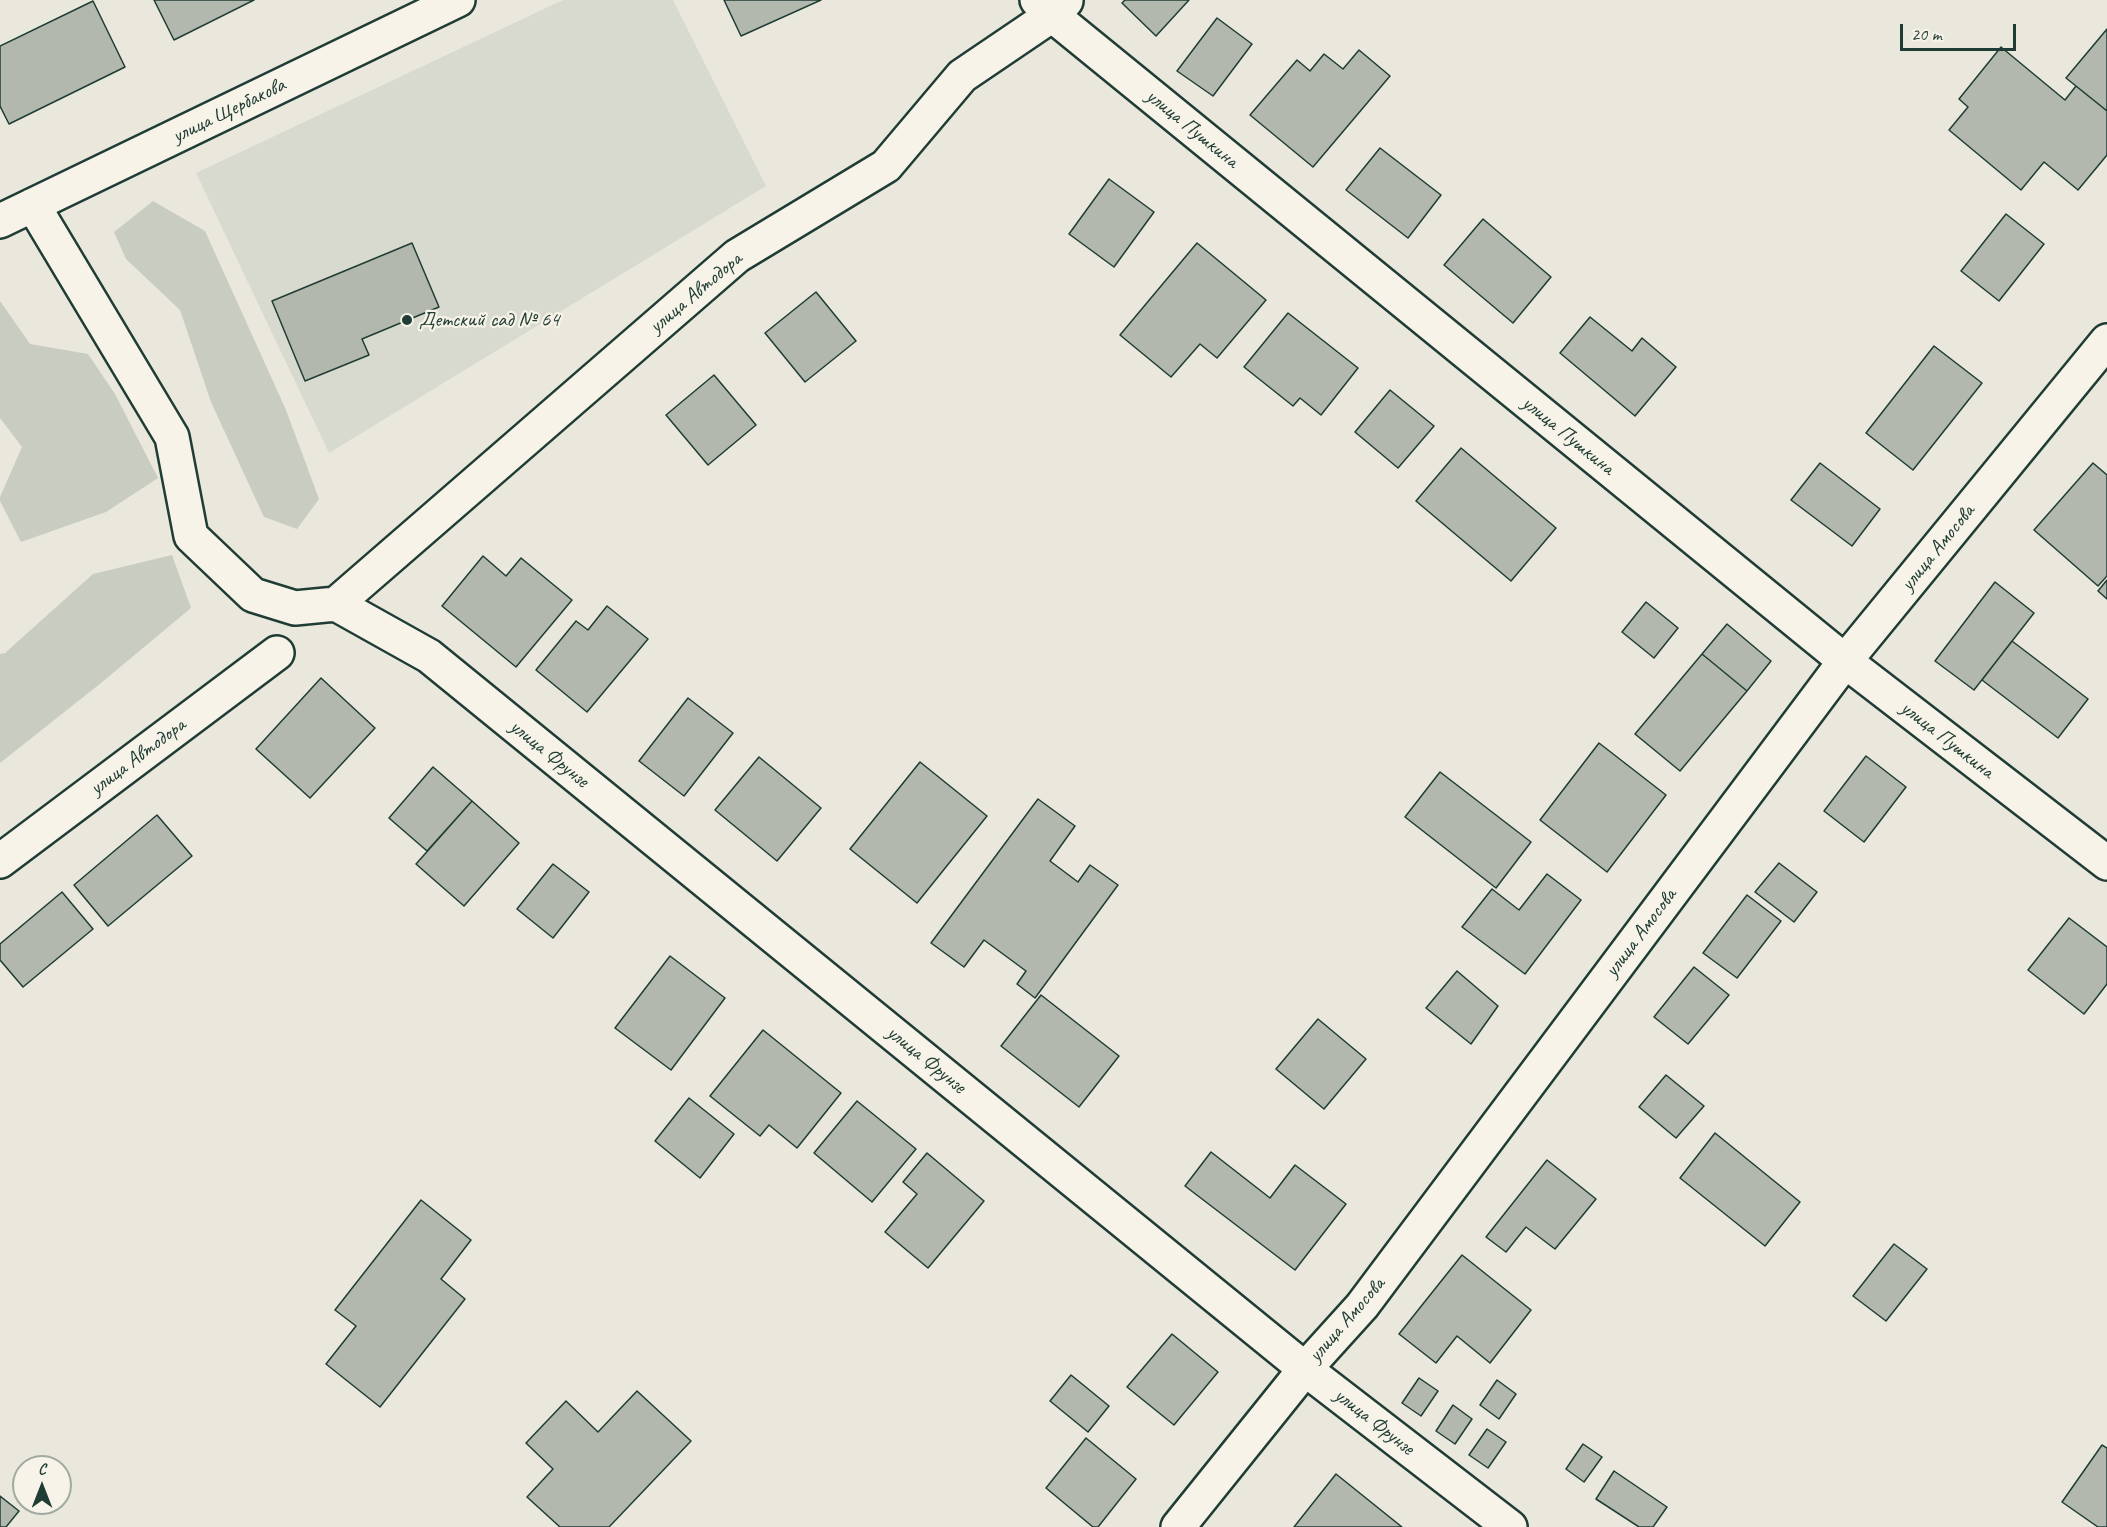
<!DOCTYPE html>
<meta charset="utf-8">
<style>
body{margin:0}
#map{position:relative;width:2107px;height:1527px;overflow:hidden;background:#eae8dd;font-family:Caveat,sans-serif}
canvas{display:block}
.north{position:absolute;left:12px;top:1455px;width:60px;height:60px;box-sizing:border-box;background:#f7f3e8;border:2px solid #a1aaa0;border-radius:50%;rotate:0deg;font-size:16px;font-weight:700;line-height:24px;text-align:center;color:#1f3d34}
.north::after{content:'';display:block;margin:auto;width:21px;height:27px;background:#1f3d34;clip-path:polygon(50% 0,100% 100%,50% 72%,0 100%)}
.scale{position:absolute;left:1900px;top:24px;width:116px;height:27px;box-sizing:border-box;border:3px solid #1f3d34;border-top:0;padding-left:8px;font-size:18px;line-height:21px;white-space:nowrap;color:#1f3d34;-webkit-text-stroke:4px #f7f3e8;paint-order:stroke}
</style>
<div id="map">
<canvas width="2107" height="1527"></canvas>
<div class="north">С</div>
<div class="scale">20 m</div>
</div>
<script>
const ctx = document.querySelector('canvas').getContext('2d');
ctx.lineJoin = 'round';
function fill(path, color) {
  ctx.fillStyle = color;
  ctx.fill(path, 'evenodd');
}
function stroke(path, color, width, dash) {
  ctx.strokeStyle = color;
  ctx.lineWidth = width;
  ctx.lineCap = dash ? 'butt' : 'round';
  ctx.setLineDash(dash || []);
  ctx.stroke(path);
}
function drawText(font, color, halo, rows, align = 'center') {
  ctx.font = font + ' Caveat,sans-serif';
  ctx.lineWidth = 4.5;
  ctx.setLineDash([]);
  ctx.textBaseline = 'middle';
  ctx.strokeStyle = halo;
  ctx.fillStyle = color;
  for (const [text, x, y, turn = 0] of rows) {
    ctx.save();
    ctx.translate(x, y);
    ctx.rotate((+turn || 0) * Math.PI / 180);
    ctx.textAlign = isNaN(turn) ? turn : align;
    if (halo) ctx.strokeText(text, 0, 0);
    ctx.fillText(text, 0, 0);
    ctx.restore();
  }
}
const built = new Path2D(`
 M563 0H673L766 186 329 453 196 173Z`);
const green = new Path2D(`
 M153 201 205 231 286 410 319 499 297 529 264 517 211 402 180 310 126 259 114 232Z
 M0 301 30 344 88 354 115 394 158 478 106 512 21 542 0 501V497L22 447 0 418Z
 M172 555 191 608 101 683 0 763V654L5 653 93 574Z`);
const building = new Path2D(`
 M154 0H254L174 40Z
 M724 0H821L741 36Z
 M1125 0H1189L1156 36 1122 3Z
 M93 1 125 67 9 124 0 106V46Z
 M1217 18 1252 44 1213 96 1177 71Z
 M2107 29V111L2066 78Z
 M2001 47 2065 100 2076 86 2107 111V155L2078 190 2044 162 2021 190 1949 130 1968 107 1959 99Z
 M1359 50 1390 76 1313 167 1250 115 1297 60 1310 71 1324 54 1343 69Z
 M1380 148 1441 195 1408 238 1346 190Z
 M1109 179 1154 212 1114 267 1069 234Z
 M2006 214 2044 244 1999 301 1961 271Z
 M1483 219 1551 277 1513 323 1444 265Z
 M412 243 439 307 362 339 369 355 305 381 272 301Z
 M1197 243 1266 300 1217 358 1200 344 1171 377 1120 335Z
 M816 292 856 341 805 382 765 333Z
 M1288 313 1358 368 1321 415 1300 398 1293 406 1244 367Z
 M1590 317 1632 351 1642 338 1676 367 1635 416 1560 353Z
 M1934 346 1982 383 1913 470 1866 433Z
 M714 375 756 425 708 465 666 415Z
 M1390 390 1434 426 1398 468 1355 432Z
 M1461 448 1556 528 1511 581 1416 501Z
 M1820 463 1880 509 1852 546 1791 500Z
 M2093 463 2107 475V576L2098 586 2034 530Z
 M483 556 506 576 521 558 572 600 516 667 442 606Z
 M2107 580V599L2098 591Z
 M1995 582 2034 613 1974 690 1935 661Z
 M1646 602 1678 628 1654 658 1622 632Z
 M607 606 648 639 587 712 536 670 576 621 588 630Z
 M1727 624 1771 661 1747 691 1702 654Z
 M2012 641 2088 699 2058 738 1982 680Z
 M1702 654 1747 691 1680 771 1635 734Z
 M321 678 375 728 310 798 256 749Z
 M688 698 733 733 684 796 639 761Z
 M1599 743 1666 795 1607 872 1540 820Z
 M1866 756 1906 787 1864 842 1824 811Z
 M759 757 821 808 777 861 715 810Z
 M920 762 987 816 917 903 850 849Z
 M433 767 472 801 427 851 389 818Z
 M1440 772 1531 842 1496 888 1405 817Z
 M1038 799 1075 826 1050 861 1078 882 1090 865 1118 885 1035 998 1017 984 1026 971 984 940 964 967 931 943Z
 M472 801 519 843 464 906 416 864Z
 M157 815 192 856 108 926 74 885Z
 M1779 863 1817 892 1794 922 1755 892Z
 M553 864 589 892 553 938 517 909Z
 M1547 874 1581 900 1525 974 1462 927 1492 889 1519 910Z
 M62 892 93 929 23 987 0 960V944Z
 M1747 895 1781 921 1737 978 1703 953Z
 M2069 918 2107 947V984L2084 1014 2028 970Z
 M670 956 725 998 671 1070 615 1028Z
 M1694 967 1729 995 1688 1044 1654 1017Z
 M1457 971 1498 1006 1471 1044 1426 1008Z
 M1041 995 1119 1056 1079 1107 1001 1046Z
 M1318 1019 1366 1059 1324 1109 1276 1069Z
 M763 1030 841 1093 797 1148 769 1125 760 1136 710 1096Z
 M1666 1075 1704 1106 1676 1138 1639 1107Z
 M689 1098 734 1134 700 1178 655 1141Z
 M857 1101 916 1149 872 1202 814 1153Z
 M1715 1133 1800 1202 1765 1246 1680 1178Z
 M1211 1152 1270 1198 1295 1165 1346 1204 1295 1270 1185 1186Z
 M927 1153 984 1201 928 1268 885 1232 917 1194 903 1182Z
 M1547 1160 1596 1199 1555 1249 1526 1227 1506 1252 1486 1237Z
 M421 1200 471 1240 441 1279 465 1299 380 1407 326 1364 356 1326 335 1310Z
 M1894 1244 1927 1269 1886 1321 1853 1296Z
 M1462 1255 1531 1310 1490 1363 1457 1336 1436 1363 1399 1334Z
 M1172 1334 1218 1372 1174 1425 1127 1387Z
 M1071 1375 1109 1406 1088 1432 1050 1401Z
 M1419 1378 1438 1391 1421 1416 1402 1403Z
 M1497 1380 1516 1394 1499 1419 1480 1405Z
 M637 1391 691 1441 609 1527H560L527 1497 553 1469 526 1443 566 1401 598 1432Z
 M1453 1405 1472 1419 1455 1444 1436 1431Z
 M1487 1429 1506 1442 1488 1468 1469 1455Z
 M1086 1438 1136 1479 1098 1527H1093L1046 1488Z
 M1583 1444 1602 1457 1584 1482 1566 1469Z
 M2102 1445 2107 1448V1527H2098L2062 1502Z
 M1614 1471 1667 1507 1653 1527H1639L1596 1499Z
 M1336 1474 1402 1527H1294Z
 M0 1496 19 1511 6 1527H0Z`);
const minor = new Path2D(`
 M1037 0 1052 15 1845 661 2107 863
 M33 205 172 437 191 536 253 595 295 608 336 604
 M0 221 458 0
 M336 604 429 656 1305 1369 1510 1527
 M336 604 737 256 886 166 962 76 1052 15 1066 1
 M0 861 277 653
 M1178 1527 1305 1369 1362 1306 1845 661 2107 341`);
const markers = [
 [407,320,6,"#1f3d34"]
];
const streetNames = [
 ["улица Щербакова",229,111,-26],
 ["улица Пушкина",1192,129,39],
 ["улица Автодора",696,293,-40],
 ["улица Пушкина",1568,436,39],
 ["улица Амосова",1938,548,-51],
 ["улица Пушкина",1947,740,38],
 ["улица Фрунзе",549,754,39],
 ["улица Автодора",138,757,-37],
 ["улица Амосова",1641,933,-53],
 ["улица Фрунзе",926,1060,39],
 ["улица Амосова",1347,1320,-49],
 ["улица Фрунзе",1374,1422,38]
];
const poiNames = [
 ["Детский сад № 64",419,320]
];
fill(built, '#d9dacf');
fill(green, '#c8ccc1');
fill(building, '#b2b8ae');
stroke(building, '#1f3d34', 1.5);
stroke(minor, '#1f3d34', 38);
stroke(minor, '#f7f3e8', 33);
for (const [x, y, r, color] of markers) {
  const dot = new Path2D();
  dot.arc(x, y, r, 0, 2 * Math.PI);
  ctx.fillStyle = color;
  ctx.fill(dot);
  stroke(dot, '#f7f3e8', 2);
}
drawText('21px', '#1f3d34', '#f7f3e8', streetNames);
drawText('21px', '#1f3d34', '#f7f3e8', poiNames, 'left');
</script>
